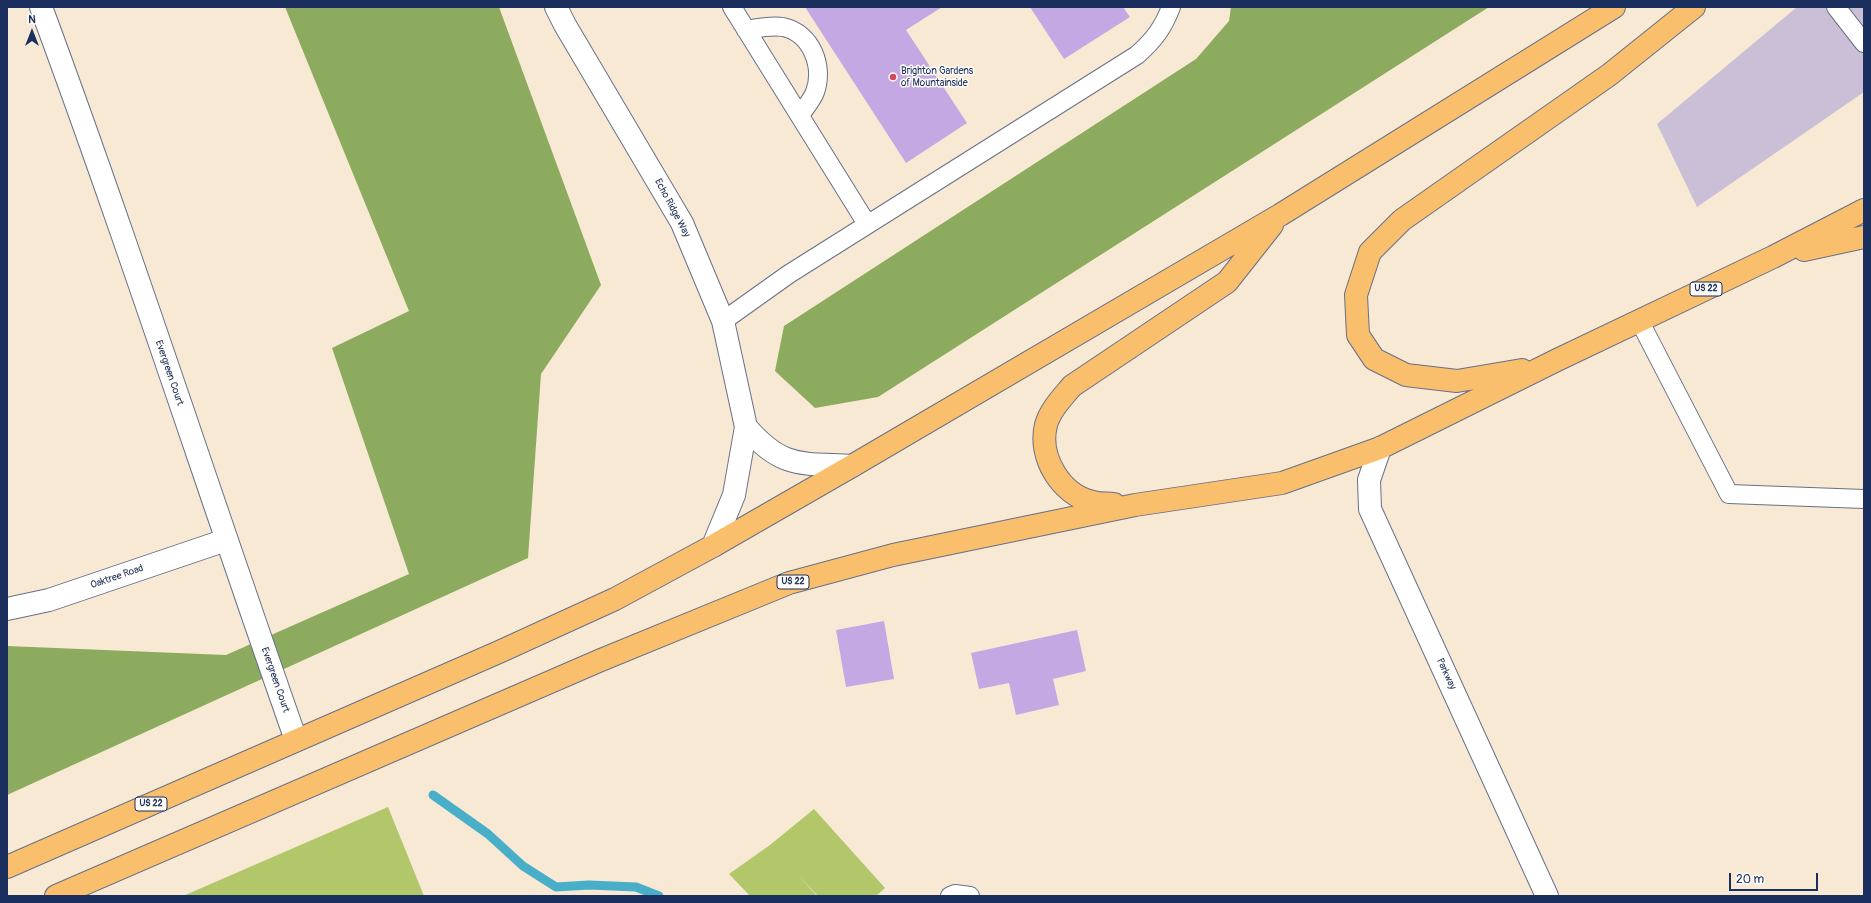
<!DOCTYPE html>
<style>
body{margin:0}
#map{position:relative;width:1871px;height:903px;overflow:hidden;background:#f7e9d4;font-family:Pangolin,sans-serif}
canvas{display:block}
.frame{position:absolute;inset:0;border:8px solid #1b2f5e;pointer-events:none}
.north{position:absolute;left:12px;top:12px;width:40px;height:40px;-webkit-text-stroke:3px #fdfcf7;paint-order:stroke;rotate:0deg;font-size:11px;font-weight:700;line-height:16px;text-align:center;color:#1b2f5e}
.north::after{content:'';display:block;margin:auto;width:14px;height:18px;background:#1b2f5e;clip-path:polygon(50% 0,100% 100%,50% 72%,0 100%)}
.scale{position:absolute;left:1729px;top:873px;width:89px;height:18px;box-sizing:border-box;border:2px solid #1b2f5e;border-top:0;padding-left:5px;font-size:12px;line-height:14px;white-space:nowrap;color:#1b2f5e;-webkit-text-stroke:3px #fdfcf7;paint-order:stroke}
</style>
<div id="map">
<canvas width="1871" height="903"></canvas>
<div class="frame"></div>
<div class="north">N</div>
<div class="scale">20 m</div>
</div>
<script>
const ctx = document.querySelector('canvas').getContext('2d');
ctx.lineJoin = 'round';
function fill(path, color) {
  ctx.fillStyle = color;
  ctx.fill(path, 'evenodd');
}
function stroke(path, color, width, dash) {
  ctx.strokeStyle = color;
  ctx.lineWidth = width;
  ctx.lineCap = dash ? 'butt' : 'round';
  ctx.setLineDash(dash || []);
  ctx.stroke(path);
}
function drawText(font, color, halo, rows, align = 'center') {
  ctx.font = font + ' Pangolin,sans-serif';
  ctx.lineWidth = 3;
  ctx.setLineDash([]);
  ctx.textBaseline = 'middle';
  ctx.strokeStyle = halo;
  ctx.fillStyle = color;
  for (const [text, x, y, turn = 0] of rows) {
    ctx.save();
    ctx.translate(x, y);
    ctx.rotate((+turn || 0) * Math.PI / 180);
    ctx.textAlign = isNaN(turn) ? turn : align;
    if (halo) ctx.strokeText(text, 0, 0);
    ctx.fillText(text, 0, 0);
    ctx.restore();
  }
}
const industrial = new Path2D(`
 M1797 7H1864V92L1697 207 1657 124Z`);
const green = new Path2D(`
 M388 807 424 896H183Z
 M814 809 885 888 876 896H818L797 874 817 896H750L729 874 770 845Z`);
const forest = new Path2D(`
 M285 7H499L601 285 541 374 528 558 7 795V646L226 655 409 574 332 348 409 311Z
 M1231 7H1489L878 397 815 408 775 371 784 326 1196 59 1229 21Z`);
const stream = new Path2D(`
 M433 795 488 834 523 866 556 887 589 885 636 887 659 896`);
const building = new Path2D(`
 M805 7H942L906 30 967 123 906 163Z
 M1030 7H1123L1130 17 1064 59Z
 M884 621 894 679 846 687 836 630Z
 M1077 630 1086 671 1053 679 1059 705 1016 715 1009 683 979 689 971 653Z`);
const lane = new Path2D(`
 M732 7 867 224
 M1836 7 1864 43
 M746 30C758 28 771 25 783 27 812 33 824 67 815 92 812 100 805 108 800 115
 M1639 320 1729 494 1864 499
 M723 321 789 274 1137 55C1154 40 1163 28 1171 7
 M950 896 955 894 970 896`);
const street = new Path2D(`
 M41 7C131 250 210 496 296 740
 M556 7 565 25 682 223 723 321 746 427 734 495 713 546
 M746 427C782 469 801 463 852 466
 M1380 448 1369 480 1370 509 1547 896
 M7 609 49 600 226 540`);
const highway = new Path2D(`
 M1804 250 1864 237
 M1522 370 1457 381 1406 375 1374 359 1358 335 1356 295 1370 252 1402 220 1609 75 1694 7
 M1114 504C1108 503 1100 504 1093 502 1061 495 1038 457 1046 425 1050 410 1062 398 1072 386L1227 282 1272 225
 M7 867 499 652 615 599 713 546 852 466 1280 215 1614 7
 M56 896 601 660 789 583 893 555 1135 505 1282 483 1380 448 1557 360 1773 257 1864 210`);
const markers = [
 [893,77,4,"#d1495b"]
];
const shields = [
 [1706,289,32],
 [793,582,32],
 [151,804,32]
];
const shieldNames = [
 ["US 22",1706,289],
 ["US 22",793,582],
 ["US 22",151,804]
];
const poiNames = [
 ["Brighton Gardens",901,71],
 ["of Mountainside",901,83]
];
const streetNames = [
 ["Echo Ridge Way",672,208,62],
 ["Evergreen Court",169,373,71],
 ["Oaktree Road",117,577,-19],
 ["Parkway",1446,674,65],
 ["Evergreen Court",275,680,71]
];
fill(industrial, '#cabfd6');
fill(green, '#b2c66a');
fill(forest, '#8dab5e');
stroke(stream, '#49afc8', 9);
fill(building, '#c3a8e3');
stroke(lane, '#687087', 20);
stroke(street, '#687087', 24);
stroke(highway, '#687087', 24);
stroke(lane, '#fff', 18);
stroke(street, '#fff', 22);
stroke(highway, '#f9bf6d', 22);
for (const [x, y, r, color] of markers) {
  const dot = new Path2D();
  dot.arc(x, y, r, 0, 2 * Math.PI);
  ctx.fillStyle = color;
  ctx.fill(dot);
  stroke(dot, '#fdfcf7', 1.5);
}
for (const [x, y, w] of shields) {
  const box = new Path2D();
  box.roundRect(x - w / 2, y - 7, w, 14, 3);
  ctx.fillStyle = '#fdfcf7';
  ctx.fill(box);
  stroke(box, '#1b2f5e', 1);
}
drawText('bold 9px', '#1b2f5e', null, shieldNames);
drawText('10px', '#1b2f5e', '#fdfcf7', poiNames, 'left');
drawText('10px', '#1b2f5e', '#fdfcf7', streetNames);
</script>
